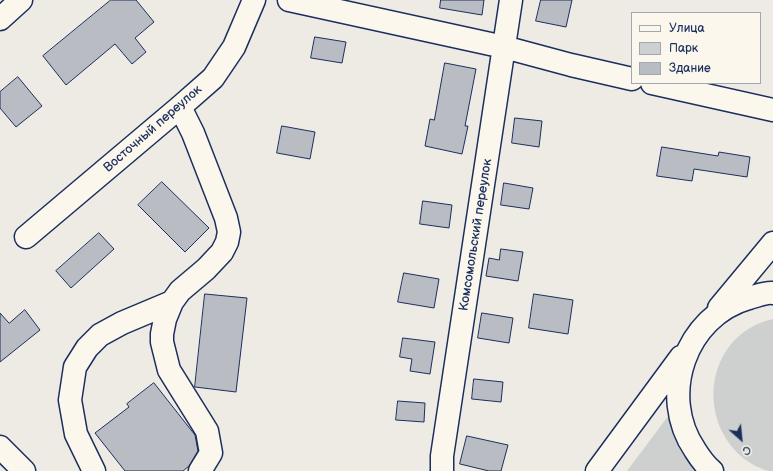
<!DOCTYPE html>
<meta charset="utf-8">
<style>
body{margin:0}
#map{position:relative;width:773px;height:471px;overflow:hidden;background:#eeebe4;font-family:"Balsamiq Sans",sans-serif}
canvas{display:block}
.legend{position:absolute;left:631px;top:12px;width:130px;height:72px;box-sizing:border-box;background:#fbf7ec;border:1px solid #a1a7b3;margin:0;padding:5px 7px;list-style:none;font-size:12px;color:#1b2f5e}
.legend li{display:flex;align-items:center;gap:8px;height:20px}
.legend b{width:20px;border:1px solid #a1a7b3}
.north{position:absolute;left:721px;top:419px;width:40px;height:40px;-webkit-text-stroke:3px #fbf7ec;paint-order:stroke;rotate:153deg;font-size:11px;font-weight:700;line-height:16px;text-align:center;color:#1b2f5e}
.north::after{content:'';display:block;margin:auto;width:14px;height:18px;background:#1b2f5e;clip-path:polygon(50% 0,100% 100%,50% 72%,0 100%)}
</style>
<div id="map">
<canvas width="773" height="471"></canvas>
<ul class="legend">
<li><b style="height:5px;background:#fbf7ec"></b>Улица</li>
<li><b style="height:11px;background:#cecfcf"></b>Парк</li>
<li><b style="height:11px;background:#b9bcc3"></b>Здание</li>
</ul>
<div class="north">С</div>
</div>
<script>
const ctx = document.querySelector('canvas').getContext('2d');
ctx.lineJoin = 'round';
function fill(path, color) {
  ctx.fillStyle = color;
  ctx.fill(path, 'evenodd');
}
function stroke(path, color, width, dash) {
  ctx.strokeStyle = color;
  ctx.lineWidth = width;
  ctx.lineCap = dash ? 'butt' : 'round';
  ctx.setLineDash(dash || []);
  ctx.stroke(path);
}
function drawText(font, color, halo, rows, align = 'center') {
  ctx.font = font + ' "Balsamiq Sans",sans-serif';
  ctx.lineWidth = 3;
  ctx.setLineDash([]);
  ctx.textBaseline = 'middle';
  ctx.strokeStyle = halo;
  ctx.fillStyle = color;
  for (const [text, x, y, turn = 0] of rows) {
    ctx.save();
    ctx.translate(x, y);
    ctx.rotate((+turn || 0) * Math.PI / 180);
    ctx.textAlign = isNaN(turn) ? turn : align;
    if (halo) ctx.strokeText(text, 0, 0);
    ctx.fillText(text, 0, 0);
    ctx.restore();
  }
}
const green = new Path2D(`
 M773 319V471C762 471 749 463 741 456 694 414 709 333 773 319Z
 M669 415C674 436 683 455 698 471H627Z`);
const building = new Path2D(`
 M111 0H136L154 22 135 38 146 52 132 64 115 44 66 85 43 56Z
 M441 0H484L482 15 440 8Z
 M541 0H572L566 27 536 21Z
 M315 37 346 42 342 63 311 58Z
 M445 63 476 69 465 126H468L462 154 425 146 430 119 434 120Z
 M18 77 42 106 16 127 0 108V92Z
 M515 118 542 121 539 147 512 143Z
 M282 126 315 132 310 159 277 153Z
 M662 147 718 156 719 152 750 157 747 177 694 169 692 181 657 176Z
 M162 182 209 228 185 252 138 205Z
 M504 183 533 188 529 209 501 205Z
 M423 201 452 205 449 228 420 224Z
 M99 233 114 249 71 288 56 271Z
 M501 249 523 252 518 281 486 276 489 258 499 260Z
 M404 273 439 279 434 308 398 302Z
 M205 294 247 298 236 392 195 387Z
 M534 294 573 300 568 334 529 328Z
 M25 310 40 330 0 362V313L9 323Z
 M482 313 513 318 509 343 478 338Z
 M403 338 435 342 430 374 410 371 412 359 400 357Z
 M474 379 503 382 501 402 472 399Z
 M154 383 195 435 198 451 189 466 183 471H125L95 433 129 407 127 404Z
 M398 401 425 403 424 422 396 420Z
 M467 436 508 445 501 471H489L460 464Z`);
const minor = new Path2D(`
 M289 0 504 47 571 65 632 79
 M0 19 21 0
 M652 83 773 110
 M180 107 193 133 226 218 229 232 227 242 222 252 206 269 180 291 172 302 165 319 162 334V342L169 370 207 431 211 453 200 471
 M26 237 180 107 213 78 234 47 254 0
 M0 447 24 471
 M94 471 76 434 70 400 75 367 87 348 100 335 122 323 172 302
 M442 471V456L511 0`);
const major = new Path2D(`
 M719 308 773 243
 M597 471 681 357
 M712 471C705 465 700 458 695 450 658 396 685 316 749 298 757 296 765 292 773 293`);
const streetNames = [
 ["Восточный переулок",153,129,-41],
 ["Комсомольский переулок",476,235,-81]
];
fill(green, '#cecfcf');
fill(building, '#b9bcc3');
stroke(building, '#1b2f5e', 1);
stroke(minor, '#1b2f5e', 25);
stroke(major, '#1b2f5e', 25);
stroke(minor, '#fbf7ec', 22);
stroke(major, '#fbf7ec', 22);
drawText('13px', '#1b2f5e', '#fbf7ec', streetNames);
</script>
